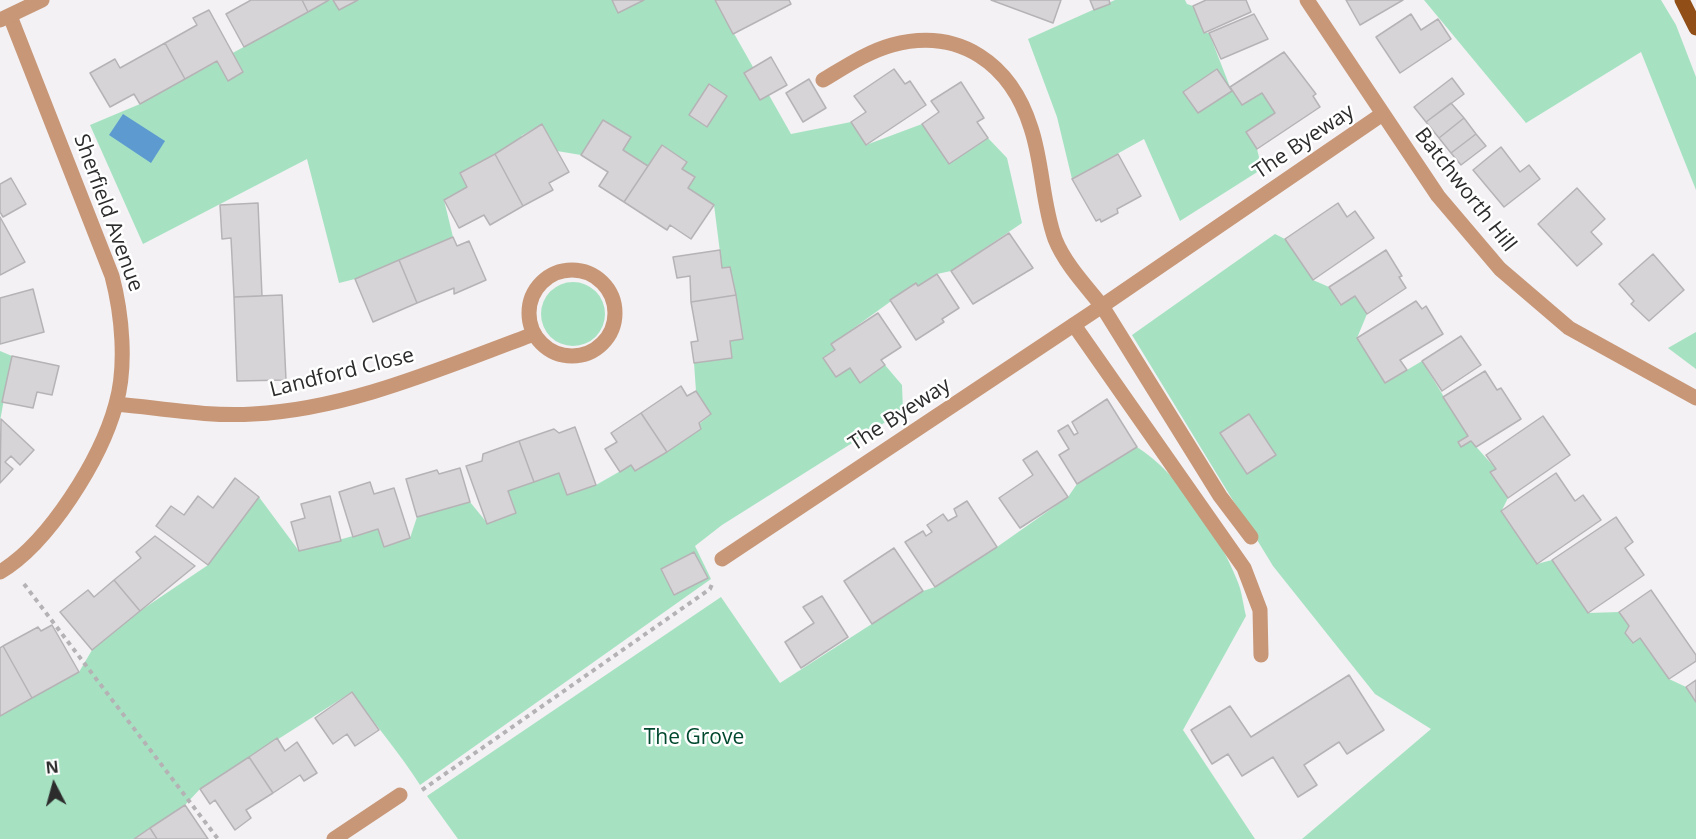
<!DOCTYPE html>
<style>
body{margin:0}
#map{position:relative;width:1696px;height:839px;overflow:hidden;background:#f3f1f4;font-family:"Open Sans",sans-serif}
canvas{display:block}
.north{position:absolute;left:24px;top:755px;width:60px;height:60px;-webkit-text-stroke:4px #fff;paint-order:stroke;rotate:354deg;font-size:16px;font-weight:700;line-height:24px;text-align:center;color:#2d2c2d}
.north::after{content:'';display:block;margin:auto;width:21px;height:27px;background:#2d2c2d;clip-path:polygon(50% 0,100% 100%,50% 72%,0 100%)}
</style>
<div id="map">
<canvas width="1696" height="839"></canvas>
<div class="north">N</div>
</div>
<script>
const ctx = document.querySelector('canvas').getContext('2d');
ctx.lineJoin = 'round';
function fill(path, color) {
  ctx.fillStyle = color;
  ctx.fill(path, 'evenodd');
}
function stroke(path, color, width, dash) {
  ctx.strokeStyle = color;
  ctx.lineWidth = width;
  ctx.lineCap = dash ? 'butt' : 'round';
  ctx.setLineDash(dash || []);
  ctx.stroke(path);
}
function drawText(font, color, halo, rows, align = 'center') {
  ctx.font = font + ' "Open Sans",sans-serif';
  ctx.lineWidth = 5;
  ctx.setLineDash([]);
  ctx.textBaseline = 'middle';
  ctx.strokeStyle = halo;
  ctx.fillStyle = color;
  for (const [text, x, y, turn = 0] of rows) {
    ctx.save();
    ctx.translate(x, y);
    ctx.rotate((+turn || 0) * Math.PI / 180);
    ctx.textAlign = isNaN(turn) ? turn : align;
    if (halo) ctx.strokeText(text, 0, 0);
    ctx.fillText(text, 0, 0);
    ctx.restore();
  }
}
const green = new Path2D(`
 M329 0H333L339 10 358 0H715L791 134 851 122 866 145 922 124 949 163 988 138 1007 158 1022 223 951 271 937 274 918 286 916 283 832 344 835 350 823 358 836 377 850 368 860 383 885 365 902 385 903 411 722 525 695 546 711 579 420 785C400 753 374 724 352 692L200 789 185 805 134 839H0V716L79 672 92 650 140 611 208 565 259 497 299 551 378 529 384 546 410 538 417 517 470 502 488 524 516 513 508 491 559 473 567 495 596 485 631 465 636 471 667 452 711 414 696 391 694 363 732 358 730 341 743 339 730 267 722 268 714 205 688 188 695 177 682 169 687 162 662 146 648 166 623 150 631 137 603 120 581 155 557 151 542 124 521 136 523 138 460 173 467 187 444 200 453 237 355 279 339 283 307 159 143 244 90 125 140 104Z
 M1115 0H1185L1187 4 1193 6 1204 33H1209L1230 87 1242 105 1262 93 1275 113 1246 132 1257 149 1262 169 1180 221 1144 139 1072 179 1057 117 1028 39Z
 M1424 0H1661L1676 25 1696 77V190L1641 52 1526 123Z
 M1275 234 1285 239 1313 280 1329 287 1340 305 1355 296 1367 314 1357 338 1385 383 1422 361 1468 436 1461 446 1471 441 1496 469 1490 473 1508 498 1501 512 1537 564 1552 560 1588 613 1619 612 1629 626 1626 633 1632 643 1640 638 1669 679 1686 687 1696 702V839H1302L1431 729 1375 694 1273 566 1132 335Z
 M541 314a32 32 0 1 1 64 0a32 32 0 1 1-64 0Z
 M1696 332V369L1668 348Z
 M0 351 12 356 0 421Z
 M1137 447C1179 474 1219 534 1237 580 1242 591 1243 604 1246 616L1183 730 1255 839H458L427 796 721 597 780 683 923 591 935 587 997 547 1068 497 1077 484Z`);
const water = new Path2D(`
 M123 114 165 141 151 163 109 135Z`);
const building = new Path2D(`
 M251 0H302L308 12 244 47 226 14Z
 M302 0H329L308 12Z
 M333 0H358L339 10Z
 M612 0H644L618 13Z
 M715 0H789L791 4 733 34Z
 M991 0H1061L1053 23Z
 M1090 0H1109L1110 4 1094 10Z
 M1206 0H1246L1251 12 1204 33 1193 6Z
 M1346 0H1403L1360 25Z
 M209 10 243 72 228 81 217 61 185 79 165 43 197 25 193 18Z
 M1254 14 1268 39 1221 59 1209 33Z
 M1411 14 1421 30 1438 19 1451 39 1400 73 1376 37Z
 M165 43 185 79 140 104 134 94 110 107 90 73 115 59 120 68Z
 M1284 52 1316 94 1313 96 1320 107 1257 149 1246 132 1275 113 1262 93 1242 105 1230 87Z
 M771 57 787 85 760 100 744 73Z
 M894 69 905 84 910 81 926 105 866 145 851 122 866 112 854 96Z
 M1217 69 1232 91 1198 113 1183 92Z
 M1452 78 1464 94 1426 122 1414 107Z
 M809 79 826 108 803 122 786 93Z
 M961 82 984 118 977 122 988 138 949 164 922 124 939 112 931 101Z
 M709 84 727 96 707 127 689 115Z
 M1451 103 1464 118 1439 138 1426 122Z
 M1464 118 1476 134 1451 153 1439 138Z
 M603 120 631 137 623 150 648 166 624 202 599 186 608 172 581 155Z
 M542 124 569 172 549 183 553 190 523 206 495 154Z
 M1476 134 1486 146 1461 165 1451 153Z
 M662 145 687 162 682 169 695 177 688 188 714 205 691 239 670 225 667 230 624 202Z
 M1501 147 1520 172 1529 165 1540 179 1504 207 1473 170Z
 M495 154 523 206 490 225 484 215 459 228 444 200 467 187 460 173Z
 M1118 154 1141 196 1117 209 1118 213 1101 222 1100 219 1096 221 1072 179Z
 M11 178 26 204 3 217 0 212V184Z
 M1577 188 1605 219 1591 232 1602 244 1577 266 1538 224Z
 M258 203 262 296 234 297 231 238 222 239 220 205Z
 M1338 203 1347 217 1355 211 1374 238 1313 280 1285 239Z
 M0 217 25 262 0 275Z
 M1009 233 1033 268 973 304 951 271Z
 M453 237 457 246 469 241 486 280 454 294V288L417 303 399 260Z
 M720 250 722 268 730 267 736 295 691 302 690 276 677 278 673 257Z
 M1386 250 1402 276 1399 277 1406 288 1367 314 1355 296 1341 305 1329 287Z
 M1653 254 1684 290 1649 321 1631 304 1634 301 1619 284Z
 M399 260 417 303 373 322 355 279Z
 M937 274 959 308 942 319 944 322 916 340 890 300 916 283 918 286Z
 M33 289 44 332 0 344V298Z
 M282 295 286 380 237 381 234 297Z
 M736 295 743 339 730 341 732 358 694 363 691 342 698 341 691 302Z
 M1416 301 1422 309 1426 306 1443 334 1400 360 1407 370 1385 383 1357 338Z
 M878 313 901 347 881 360 885 365 860 383 850 368 836 377 823 358 835 350 831 344Z
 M1461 336 1481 365 1442 391 1422 361Z
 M12 356 59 366 52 395 37 392 33 408 2 402Z
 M1485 371 1497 390 1501 388 1521 419 1476 447 1471 441 1461 447 1458 442 1468 436 1443 397Z
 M681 386 687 396 696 391 711 414 699 423 701 429 667 452 641 413Z
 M1107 399 1137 447 1077 484 1059 455 1069 449 1058 431 1068 425 1074 435 1078 433 1072 422Z
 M641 413 667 452 635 471 631 465 620 472 605 449 617 442 611 433Z
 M1249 414 1276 455 1247 474 1220 433Z
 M1543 416 1570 455 1508 498 1490 472 1496 469 1486 455Z
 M1 419 34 450 20 465 11 456 5 462 13 469 0 483Z
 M575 427 596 485 567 495 559 473 534 482 519 441 554 429 559 433Z
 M519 441 534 482 508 491 516 513 487 524 466 466 482 461 483 454Z
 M1037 451 1068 497 1020 528 999 498 1033 475 1023 460Z
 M460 468 470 502 417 517 406 479 437 470 439 474Z
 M1556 473 1575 501 1583 495 1601 520 1537 564 1501 511Z
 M235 478 259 497 208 565 156 526 171 506 184 515 198 496 213 508Z
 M370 482 374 494 394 488 410 538 384 547 378 529 353 537 339 492Z
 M330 496 341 541 299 551 291 522 305 518 301 504Z
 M967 501 997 547 935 587 905 542 923 531 926 536 932 532 927 525 943 514 948 521 957 516 954 509Z
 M1616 517 1633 542 1625 548 1644 575 1588 613 1552 560Z
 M155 536 195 566 140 611 114 580 141 558 136 552Z
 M894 548 923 591 872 624 844 581Z
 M694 552 708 578 674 595 661 569Z
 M114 580 140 611 92 650 60 612 88 590 94 597Z
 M1651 590 1696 655V661L1669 679 1640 638 1633 643 1625 633 1629 626 1619 612Z
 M822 596 848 637 801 668 785 642 814 623 803 607Z
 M52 625 79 672 32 698 3 646 38 627 41 631Z
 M3 646 32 698 0 716V648Z
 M1349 675 1384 730 1347 754 1339 742 1304 765 1317 785 1298 797 1273 757 1242 776 1228 754 1212 764 1191 730 1230 706 1251 737Z
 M1696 680V702L1686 687Z
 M352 692 379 730 355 746 347 734 333 744 315 718Z
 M277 738 285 751 297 742 317 773 304 781 300 775 273 793 249 757Z
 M249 757 273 793 246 810 251 818 235 830 215 800 210 804 200 789Z
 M185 805 208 839H157L150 828Z
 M150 828 157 839H134Z`);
const path = new Path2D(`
 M24 584 218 839
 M422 790 710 589 713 582`);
const service = new Path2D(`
 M1102 306 1220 496 1251 537
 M1074 325 1244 568 1260 610 1261 655`);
const minor = new Path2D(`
 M1307 0 1438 196 1500 269 1569 328 1696 398
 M823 80C845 67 867 52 892 45 960 27 1011 64 1031 128 1043 164 1042 203 1055 239 1065 264 1086 286 1102 306
 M529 313a43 43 0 1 1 86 0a43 43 0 1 1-86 0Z
 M116 404C161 408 208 417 253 414 350 409 444 367 534 334
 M722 559 1102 306 1381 115
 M0 572C49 543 101 459 116 404 127 366 122 314 112 276L10 16
 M334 839 400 795`);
const tertiary = new Path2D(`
 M0 20 42 0`);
const primary = new Path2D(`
 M1682 0 1696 28`);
const streetNames = [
 ["The Byeway",1304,142,-34],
 ["Batchworth Hill",1465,190,52],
 ["Sherfield Avenue",108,213,70],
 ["Landford Close",342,373,-14],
 ["The Byeway",900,415,-33]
];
const parkNames = [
 ["The Grove",694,738]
];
fill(green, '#a6e2c2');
fill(water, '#5d9ad0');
fill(building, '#d6d4d6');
stroke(building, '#b6b3b6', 1.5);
stroke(path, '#b4b2b4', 4, [4.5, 4.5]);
stroke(service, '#c89777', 15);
stroke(minor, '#c89777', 15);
stroke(tertiary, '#c89777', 15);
stroke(primary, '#914f17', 15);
drawText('21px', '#2d2c2d', '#fff', streetNames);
drawText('21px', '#00492e', '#fff', parkNames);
</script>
